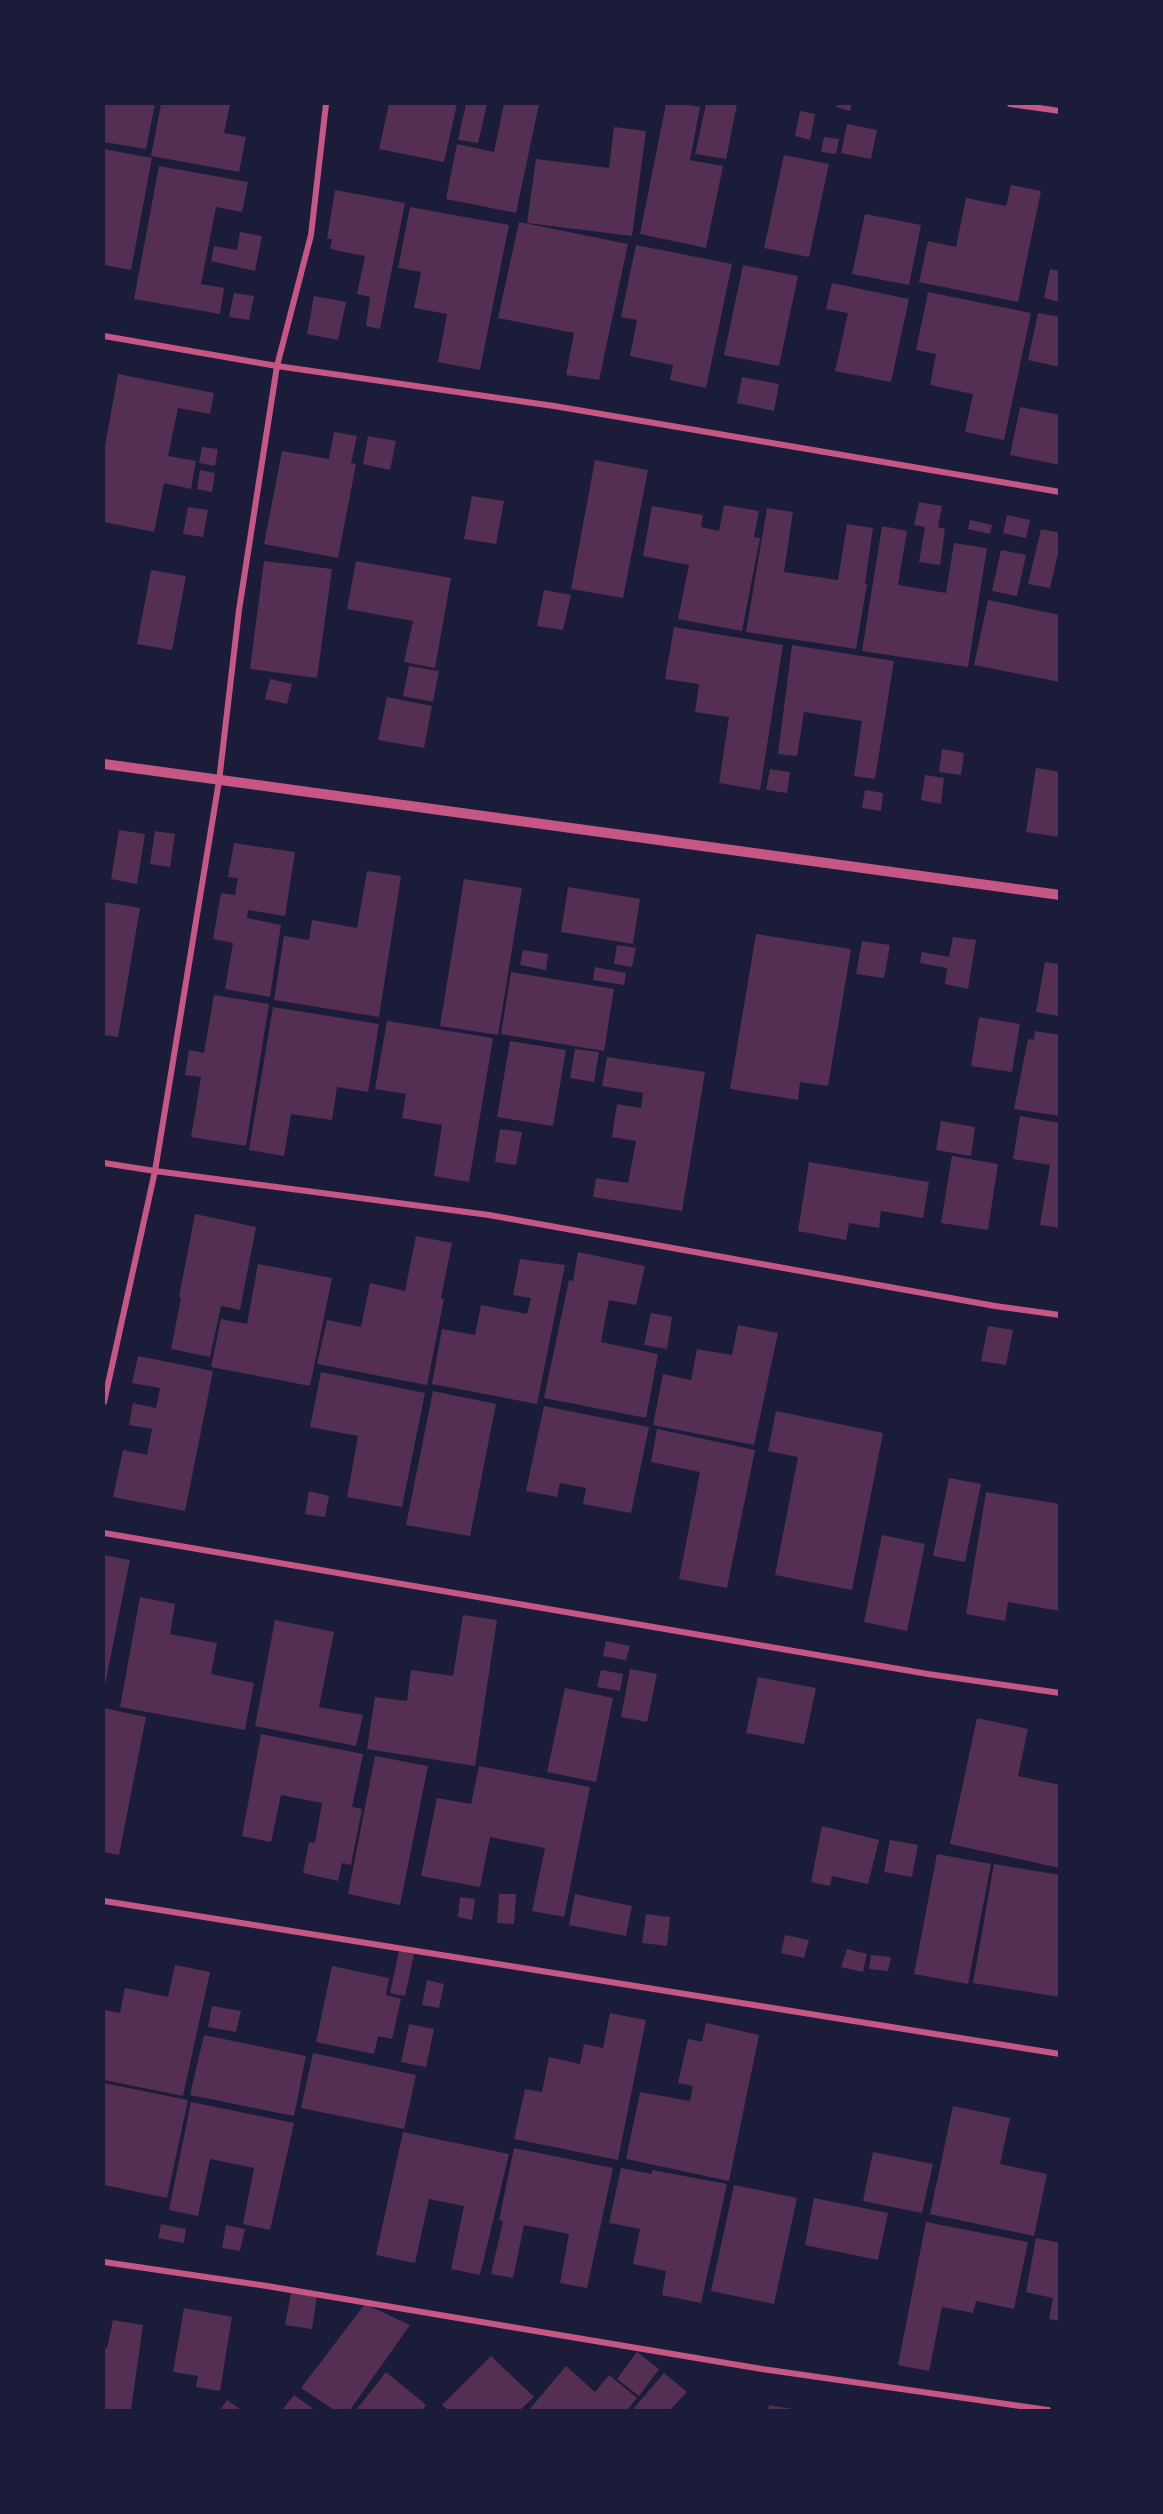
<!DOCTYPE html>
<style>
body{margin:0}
#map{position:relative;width:1163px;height:2514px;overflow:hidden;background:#1b1b3a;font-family:"Titillium Web",sans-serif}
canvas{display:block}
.frame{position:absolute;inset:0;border:105px solid #1b1b3a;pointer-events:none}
</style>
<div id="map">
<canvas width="1163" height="2514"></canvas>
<div class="frame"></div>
</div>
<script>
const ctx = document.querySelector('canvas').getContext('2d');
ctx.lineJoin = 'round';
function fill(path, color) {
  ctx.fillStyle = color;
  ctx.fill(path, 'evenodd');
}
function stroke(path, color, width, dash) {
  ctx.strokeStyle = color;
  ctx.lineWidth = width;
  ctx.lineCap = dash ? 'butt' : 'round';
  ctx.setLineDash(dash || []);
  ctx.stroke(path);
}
const building = new Path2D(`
 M104 104H155L146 149 104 142Z
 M161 104H230L224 133 246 137 239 172 151 156Z
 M389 104H457L444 162 379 149Z
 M466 104H487L478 143 458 140Z
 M504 104H539L516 213 446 199 457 144 494 152Z
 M666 104H683L700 107 690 160 723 166 706 248 640 234Z
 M706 104H737L726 159 695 154Z
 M837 104H852L850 111 836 107Z
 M800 111 815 114 810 140 795 136Z
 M847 124 877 130 871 159 841 153Z
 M614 127 646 131 632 236 527 223 536 159 609 168Z
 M824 137 839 139 836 154 821 152Z
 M104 149 152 158 131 270 104 265Z
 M784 155 829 164 809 257 764 248Z
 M159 166 248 182 242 212 216 207 201 284 224 288 220 314 134 299Z
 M1011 185 1041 191 1018 302 919 282 928 241 956 247 966 198 1006 206Z
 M335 190 405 203 380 329 366 326 370 297 357 294 365 256 330 249 332 239H327Z
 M410 207 509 225 480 370 438 362 447 314 414 308 421 272 398 268Z
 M865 214 921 225 909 285 852 274Z
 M519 222 628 244 599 380 566 375 574 333 498 318Z
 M240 232 262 236 255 271 211 261 214 246 237 250Z
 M636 245 732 264 706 388 670 380 673 365 630 356 637 320 621 317Z
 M743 265 798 276 779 366 724 355Z
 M1050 269 1060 271V302L1044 298Z
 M832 283 909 299 891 382 835 371 848 313 826 309Z
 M928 292 1031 313 1004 440 965 432 973 394 930 385 936 354 916 350Z
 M234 293 254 296 249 320 229 317Z
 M314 296 346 302 338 340 307 334Z
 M1038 313 1060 317V367L1028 360Z
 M118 374 214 393 210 414 178 408 168 456 196 461 191 489 164 483 154 532 104 522V452Z
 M742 377 779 384 774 411 737 403Z
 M1020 407 1060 415V465L1010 455Z
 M334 432 357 436 351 463 356 464 338 558 264 544 282 451 329 459Z
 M368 436 396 441 390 470 363 464Z
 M202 447 218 449 215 466 199 463Z
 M595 460 648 470 623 598 571 589Z
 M200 470 215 473 212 492 197 489Z
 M472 496 504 501 496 544 464 539Z
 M919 502 942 506 938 527 945 529 940 565 919 562 925 527 914 525Z
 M724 505 759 511 754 537 760 538 742 631 678 619 689 565 643 556 652 506 703 515 701 527 719 531Z
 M188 507 208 510 203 537 183 534Z
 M767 508 793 512 784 572 838 580 847 524 873 528 865 584H867L856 649 746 632Z
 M1007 515 1030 520 1026 538 1003 533Z
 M970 520 992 525 990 534 968 529Z
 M882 526 907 531 898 585 946 593 954 543 987 548 968 667 862 651Z
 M1041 529 1060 533V545L1050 588 1028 584Z
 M1001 550 1026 555 1017 596 992 591Z
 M264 561 332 569 317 678 250 669Z
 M356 561 451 578 435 668 404 662 413 621 347 609Z
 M151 570 186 576 172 650 137 644Z
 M544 590 571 595 563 630 537 626Z
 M988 600 1060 615V682L974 665Z
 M674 627 783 645 760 790 719 783 729 717 695 712 699 684 665 679Z
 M792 645 894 661 875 779 854 776 862 721 804 712 797 756 778 754Z
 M409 666 439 671 433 702 403 696Z
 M270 679 292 684 287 704 265 699Z
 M387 697 432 706 424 748 378 740Z
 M942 749 964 753 961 775 939 772Z
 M1036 768 1060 772V837L1026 832Z
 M770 769 790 772 787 793 766 790Z
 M925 775 944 778 941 804 921 800Z
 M865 790 883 793 881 811 862 808Z
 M119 830 145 834 137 884 111 879Z
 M155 831 175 834 170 867 150 864Z
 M234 843 295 852 285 916 248 910 247 918 281 925 270 997 225 989 233 943 213 939 221 893 235 895 238 878 228 877Z
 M367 871 401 876 379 1017 274 1000 284 936 309 940 312 920 357 928Z
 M464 879 522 888 498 1035 440 1026Z
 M568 887 640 899 633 944 561 932Z
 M104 902 140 908 118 1037 104 1035Z
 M756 934 851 949 828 1086 800 1082 798 1100 730 1089Z
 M953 937 976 940 968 989 945 984 947 968 920 963 922 952 949 957Z
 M862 941 890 945 884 978 856 974Z
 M617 945 636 948 632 967 614 964Z
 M523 950 548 954 546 970 520 965Z
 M1045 962 1060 964V1016L1036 1012Z
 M595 967 626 973 624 985 593 980Z
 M511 972 614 989 604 1051 501 1034Z
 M214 995 269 1004 246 1146 191 1137 201 1077 185 1075 189 1050 204 1053Z
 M273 1007 379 1024 368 1092 337 1087 332 1120 291 1114 284 1156 249 1150Z
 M979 1017 1020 1024 1012 1072 971 1066Z
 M387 1021 493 1038 469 1182 434 1176 442 1125 402 1118 406 1094 375 1089Z
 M1035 1031 1060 1035V1116L1014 1109 1028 1039 1034 1040Z
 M510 1041 566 1050 553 1126 497 1117Z
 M575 1049 599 1052 594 1082 570 1078Z
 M607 1057 705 1072 682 1211 593 1197 596 1178 628 1183 636 1141 612 1137 617 1104 641 1108 643 1093 602 1086Z
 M1020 1116 1060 1123V1228L1040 1225 1050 1165 1013 1159Z
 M941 1121 975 1127 971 1156 936 1150Z
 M500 1129 522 1132 516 1165 495 1162Z
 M952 1156 998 1164 988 1230 941 1223Z
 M809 1162 929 1182 923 1218 881 1211 879 1228 849 1223 846 1240 798 1231Z
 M195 1214 256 1227 240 1310 221 1306 210 1357 171 1349 181 1298 179 1297Z
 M416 1236 452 1243 441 1298 444 1299 427 1385 317 1364 327 1320 361 1327 370 1283 405 1291Z
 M578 1252 645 1266 636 1305 609 1300 601 1342 658 1354 646 1418 544 1398 569 1280 573 1281Z
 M520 1259 565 1265 537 1404 432 1384 442 1329 475 1335 481 1305 527 1314 531 1298 513 1295Z
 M258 1264 332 1278 310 1386 211 1367 221 1319 247 1324Z
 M651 1313 672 1317 667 1349 644 1345Z
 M738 1325 778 1333 754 1445 653 1425 663 1374 691 1380 697 1349 732 1355Z
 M988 1326 1013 1330 1006 1365 981 1361Z
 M138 1356 213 1371 185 1511 113 1497 123 1450 147 1455 152 1429 129 1425 133 1403 156 1408 160 1388 132 1383Z
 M321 1372 425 1393 402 1507 347 1497 358 1436 310 1427Z
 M433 1391 496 1404 470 1536 406 1525Z
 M544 1406 649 1427 631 1513 583 1504 586 1488 560 1483 557 1497 526 1491Z
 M776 1411 883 1433 852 1590 775 1575 798 1457 768 1451Z
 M657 1429 755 1450 727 1588 679 1579 700 1472 651 1462Z
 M949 1478 981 1484 965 1562 933 1556Z
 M309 1491 329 1496 325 1517 305 1514Z
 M986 1492 1060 1504V1611L1008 1602 1005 1621 966 1614Z
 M882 1535 925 1544 907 1631 864 1622Z
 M104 1555 130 1560 105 1685H104Z
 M140 1597 175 1604 170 1634 217 1643 211 1674 254 1683 245 1730 120 1707Z
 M463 1615 497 1620 475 1766 367 1749 375 1697 407 1701 411 1670 453 1676Z
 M275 1620 334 1632 319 1707 363 1715 356 1746 255 1726Z
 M606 1641 630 1646 626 1660 603 1656Z
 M630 1669 657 1674 647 1722 621 1717Z
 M601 1670 623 1674 620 1691 597 1687Z
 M758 1677 816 1688 804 1744 746 1733Z
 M565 1688 613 1698 596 1782 547 1772Z
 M104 1708 146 1717 119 1855 104 1852Z
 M977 1718 1028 1729 1018 1776 1060 1785V1868L950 1844Z
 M261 1734 363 1754 352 1807 362 1809 351 1865 342 1863 338 1881 303 1873 309 1842 315 1843 322 1803 281 1795 271 1842 242 1836Z
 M375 1756 428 1766 400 1905 348 1894Z
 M479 1766 590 1787 564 1917 532 1911 545 1848 490 1837 480 1887 421 1876 437 1798 471 1804Z
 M822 1826 879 1840 868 1884 832 1876 830 1886 811 1882Z
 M890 1840 918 1845 912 1877 884 1872Z
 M937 1854 991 1864 968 1984 914 1974Z
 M994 1864 1060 1875V1997L973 1983Z
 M499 1894H516L514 1924 497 1923Z
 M575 1894 632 1906 626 1936 569 1925Z
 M460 1897 475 1899 472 1920 458 1917Z
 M646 1914 670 1917 667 1946 642 1943Z
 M785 1935 809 1940 804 1958 781 1953Z
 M847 1949 867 1954 863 1972 841 1967Z
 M399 1951 414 1954 405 1996 390 1993Z
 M871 1955 891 1957 888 1971 869 1969Z
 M175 1965 210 1972 183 2096 104 2080V2010L120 2013 125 1988 168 1997Z
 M332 1966 389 1978 386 1995 401 1999 392 2039 378 2036 374 2054 316 2042Z
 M427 1980 444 1984 439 2008 422 2005Z
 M212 2006 241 2011 236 2032 208 2027Z
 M610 2013 646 2020 618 2160 514 2139 525 2089 542 2092 549 2057 580 2064 584 2044 603 2048Z
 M706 2023 759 2035 729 2181 626 2159 640 2092 690 2101 693 2086 678 2083 688 2039 702 2042Z
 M409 2024 434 2029 426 2067 401 2062Z
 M204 2035 306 2056 294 2116 190 2095Z
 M313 2053 416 2075 404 2129 301 2108Z
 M104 2083 188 2100 167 2198 104 2185Z
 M191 2102 294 2123 270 2230 243 2224 254 2168 210 2159 198 2216 169 2210Z
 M953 2106 1010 2118 1000 2164 1047 2174 1034 2236 930 2214Z
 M403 2132 509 2154 480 2275 451 2269 464 2206 429 2199 415 2263 376 2255Z
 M514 2148 613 2168 587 2288 560 2283 569 2234 524 2225 513 2278 491 2274 503 2221 499 2220Z
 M873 2152 933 2164 922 2213 863 2201Z
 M621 2168 652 2174V2170L727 2184 701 2303 662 2295 666 2271 633 2264 640 2229 609 2223Z
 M734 2185 797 2198 774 2304 711 2291Z
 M814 2198 888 2213 878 2260 805 2245Z
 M926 2222 1028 2242 1014 2309 976 2301 973 2313 942 2307 929 2371 898 2365Z
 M161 2224 186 2229 184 2243 158 2238Z
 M226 2225 245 2229 240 2251 222 2248Z
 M1036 2238 1060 2243V2321L1049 2319 1053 2298 1026 2292Z
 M291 2293 317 2296 312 2329 285 2325Z
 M365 2304 410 2325 350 2410H334L301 2388Z
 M184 2308 232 2317 220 2391 196 2387 198 2376 173 2372Z
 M113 2320 143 2325 131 2410H104V2347L107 2348Z
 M637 2352 659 2369 639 2396 617 2379Z
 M491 2356 534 2397 520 2410H448L442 2405Z
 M566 2366 595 2392 609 2375 637 2398 627 2410H529Z
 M386 2372 426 2405 422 2410H356Z
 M664 2373 687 2392 670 2410H636L634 2408Z
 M294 2395 315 2410H282Z
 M227 2400 241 2410H223L221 2409Z
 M769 2405 793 2409V2410H768Z`);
const minor = new Path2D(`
 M1010 104 1060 111
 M104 336 277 366 554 406 1060 492
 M104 1163 155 1171 489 1215 995 1306 1060 1315
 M104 1402 155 1171 219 781 239 610 277 366 311 235 326 104
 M104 1533 928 1674 1060 1693
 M104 1901 1060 2054
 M104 2262 267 2286 762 2369 1048 2410`);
const tertiary = new Path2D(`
 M104 764 1060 895`);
fill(building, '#542f53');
stroke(minor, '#c65784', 6);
stroke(tertiary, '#c65784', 10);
</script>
